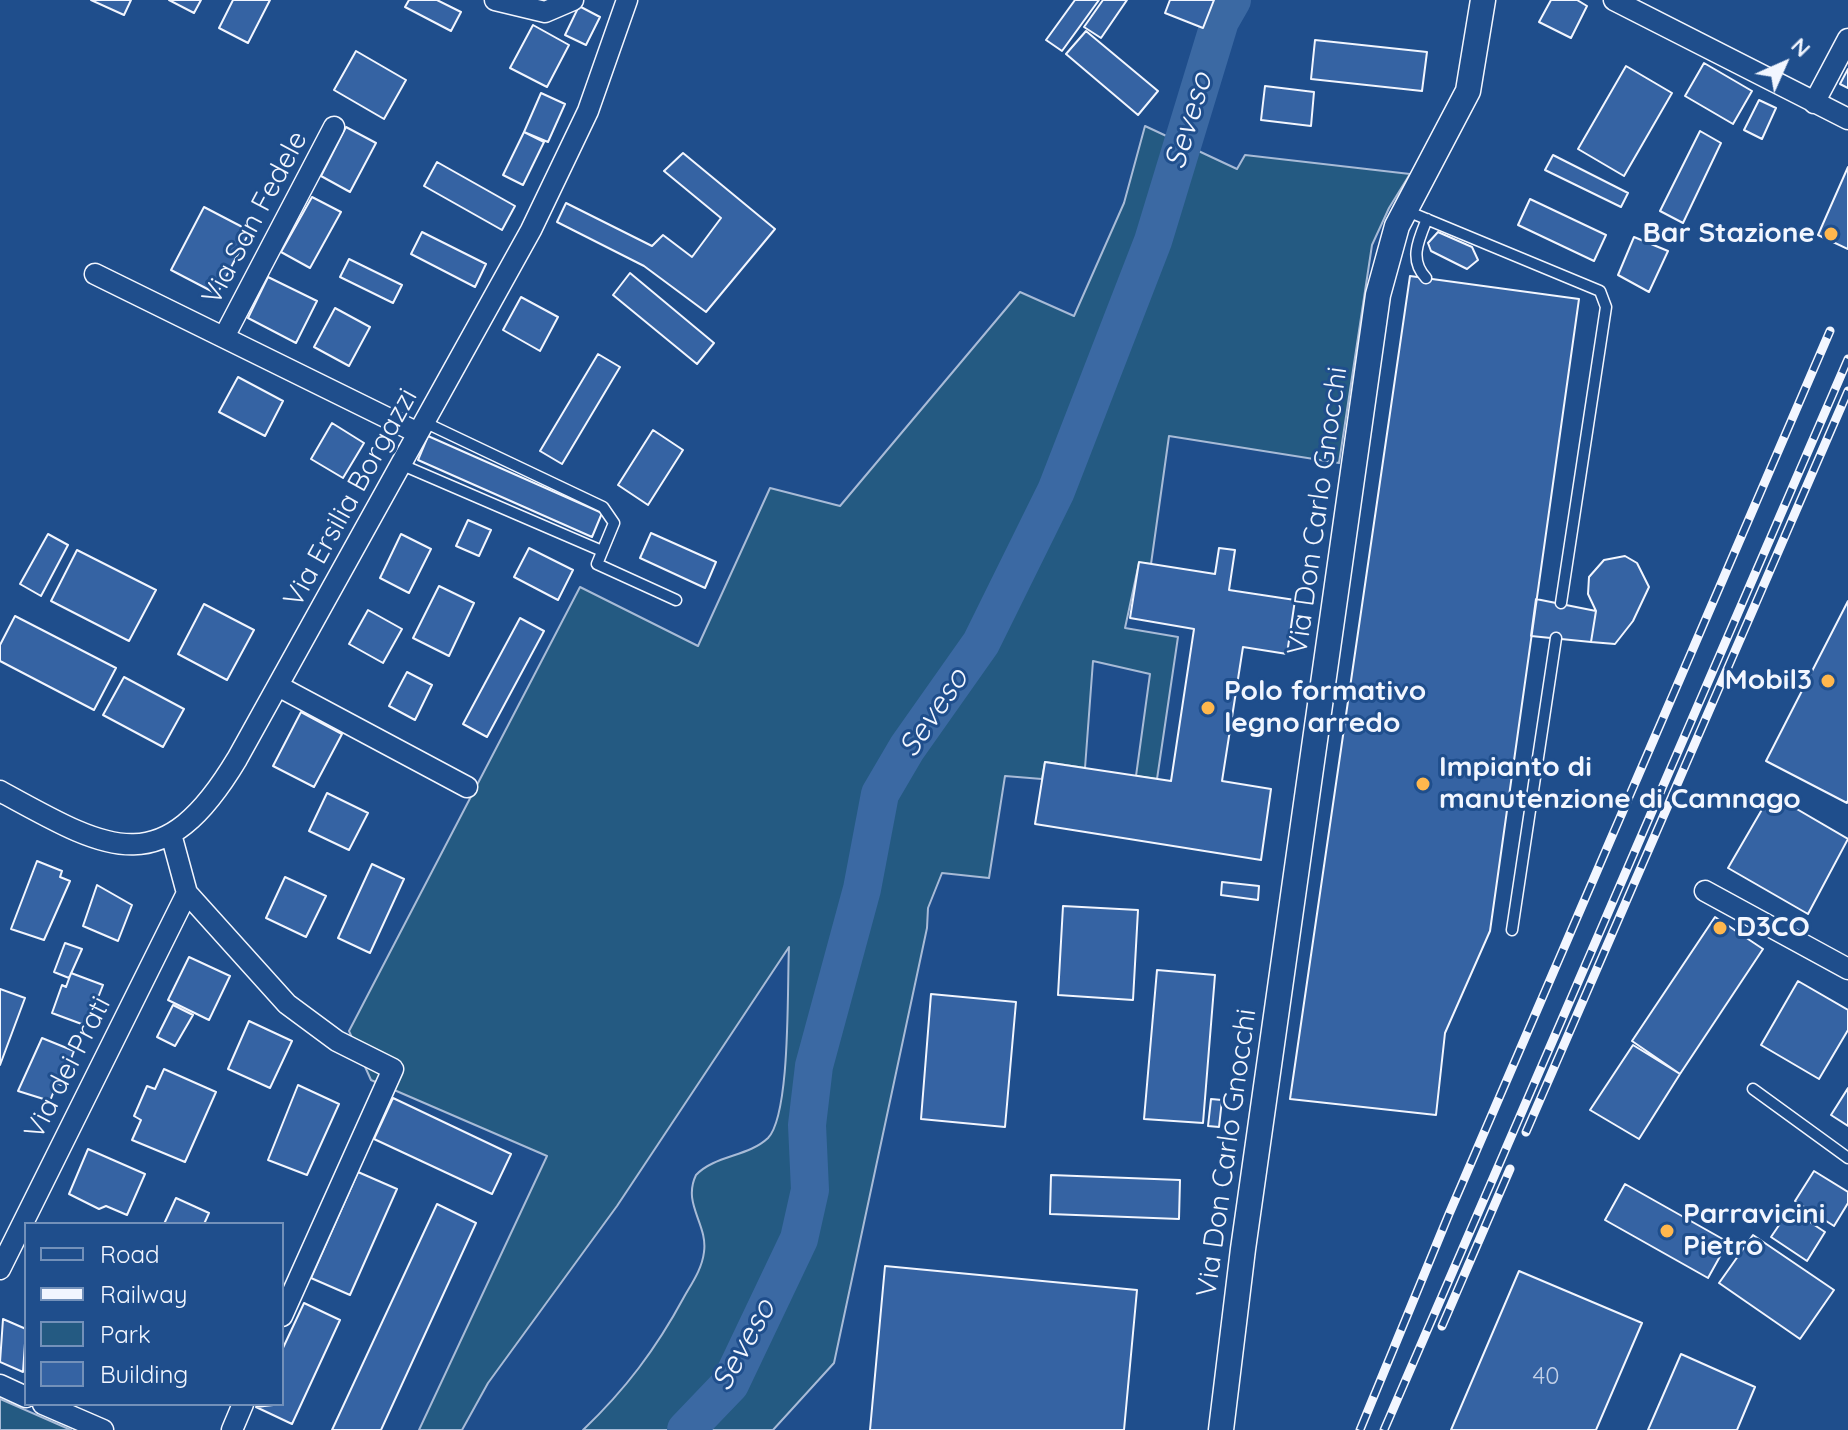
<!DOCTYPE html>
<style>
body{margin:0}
#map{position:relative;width:1848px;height:1430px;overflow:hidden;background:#1f4e8c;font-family:Quicksand,sans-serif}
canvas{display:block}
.legend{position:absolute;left:24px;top:1222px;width:260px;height:184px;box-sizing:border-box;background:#1f4e8c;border:2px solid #7391ba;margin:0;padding:10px 14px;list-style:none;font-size:24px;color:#f2f6ff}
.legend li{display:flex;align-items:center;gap:16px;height:40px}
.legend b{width:40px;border:2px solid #7391ba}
.north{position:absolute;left:1744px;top:24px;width:80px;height:80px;-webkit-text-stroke:6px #1f4e8c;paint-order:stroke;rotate:45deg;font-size:22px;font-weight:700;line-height:32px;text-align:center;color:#f2f6ff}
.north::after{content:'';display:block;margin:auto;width:28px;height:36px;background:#f2f6ff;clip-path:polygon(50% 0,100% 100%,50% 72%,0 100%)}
</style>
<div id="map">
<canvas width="1848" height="1430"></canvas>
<ul class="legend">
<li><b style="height:10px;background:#1f4e8c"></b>Road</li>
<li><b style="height:10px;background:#f2f6ff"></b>Railway</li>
<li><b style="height:22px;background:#245a82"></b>Park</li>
<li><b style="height:22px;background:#3563a3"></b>Building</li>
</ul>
<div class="north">N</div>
</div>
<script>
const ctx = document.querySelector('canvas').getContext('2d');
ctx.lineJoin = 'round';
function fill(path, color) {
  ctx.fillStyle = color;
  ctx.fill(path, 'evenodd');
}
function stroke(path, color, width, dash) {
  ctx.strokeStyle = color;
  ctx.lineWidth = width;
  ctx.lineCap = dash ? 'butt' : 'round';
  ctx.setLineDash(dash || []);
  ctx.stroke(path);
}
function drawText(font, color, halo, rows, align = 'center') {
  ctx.font = font + ' Quicksand,sans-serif';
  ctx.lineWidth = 6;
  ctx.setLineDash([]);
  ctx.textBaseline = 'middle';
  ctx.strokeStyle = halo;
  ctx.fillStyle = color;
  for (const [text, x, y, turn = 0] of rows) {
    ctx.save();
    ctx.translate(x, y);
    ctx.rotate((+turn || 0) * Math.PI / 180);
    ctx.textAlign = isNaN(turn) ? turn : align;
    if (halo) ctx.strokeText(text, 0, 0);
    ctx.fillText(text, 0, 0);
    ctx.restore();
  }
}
const green = new Path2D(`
 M1145 126 1237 169 1245 155 1410 174 1389 208 1372 245 1339 463 1169 436 1151 564 1139 563 1125 628 1178 637 1157 779 1136 776 1150 674 1093 661 1085 768 1045 762 1042 779 1005 776 989 878 942 873 928 908 927 928 834 1363 773 1430H583C625 1390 656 1349 684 1297 692 1283 702 1269 704 1252 708 1224 682 1204 696 1175 715 1155 748 1157 768 1138 791 1114 787 985 789 947L617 1206 488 1383 462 1430H419L547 1156 371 1080 349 1031 580 587 698 646 770 488 840 506 1020 292 1074 316 1124 203Z
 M0 1399 71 1430H0Z`);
const river = new Path2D(`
 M686 1430 730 1384 799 1239 810 1190 807 1125 814 1066 862 889 880 794 907 748 981 643 1056 491 1153 241 1220 21 1232 0`);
const building = new Path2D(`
 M91 0H131L124 15Z
 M169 0H201L194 13Z
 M233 0H270L248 43 219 28Z
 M409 0H437L461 12 451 31 405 7Z
 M1075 0H1099L1062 51 1046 40Z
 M1103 0H1127L1101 38 1084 27Z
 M1170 0H1214L1203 28 1165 13Z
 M1551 0H1577L1587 6 1571 38 1539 22Z
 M579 6 600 17 586 45 565 35Z
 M533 25 569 45 547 87 510 68Z
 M1086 31 1158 91 1138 115 1066 54Z
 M1315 40 1427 52 1422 91 1311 79Z
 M356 51 406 80 384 119 334 90Z
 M1704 63 1752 91 1733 124 1685 96Z
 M1626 66 1672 93 1624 176 1578 149Z
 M1848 69V88L1840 84Z
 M1265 86 1314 92 1311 126 1261 120Z
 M541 93 565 104 548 142 524 132Z
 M1759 100 1776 108 1762 139 1744 130Z
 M346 127 376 143 350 192 321 176Z
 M1700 131 1721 143 1683 223 1660 211Z
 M524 132 544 142 523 185 503 175Z
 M683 153 775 229 706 312 644 266 557 222 566 203 652 246 663 235 692 257 721 218 664 171Z
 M1553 155 1628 193 1621 207 1545 170Z
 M437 162 515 206 502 230 424 186Z
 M1848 167V249L1818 235Z
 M312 197 341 212 310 268 281 252Z
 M1530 199 1606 235 1594 261 1518 225Z
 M204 207 250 231 217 294 171 270Z
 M422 232 486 264 475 287 411 254Z
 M1438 232 1472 247 1478 260 1467 269 1431 251 1428 243Z
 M1634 237 1668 251 1649 292 1618 275Z
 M349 259 402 285 393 303 340 277Z
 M630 273 714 343 697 364 613 295Z
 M1410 276 1579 299 1490 931 1445 1033 1436 1115 1290 1099Z
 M268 277 317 301 296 343 248 318Z
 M521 297 558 317 540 351 503 330Z
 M335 308 370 327 349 366 314 347Z
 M598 354 620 367 562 464 540 451Z
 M238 377 283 401 265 436 219 412Z
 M332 423 364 443 343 478 311 459Z
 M653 430 683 450 648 505 618 485Z
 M428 436 602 513 592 537 418 460Z
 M468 520 491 530 479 556 456 546Z
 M651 533 716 562 705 588 640 558Z
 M48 534 68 545 41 596 20 584Z
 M401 534 431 549 409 593 380 578Z
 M529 548 573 570 558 600 514 577Z
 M1219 548 1235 550 1229 590 1295 600 1287 654 1243 647 1222 781 1271 789 1261 860 1035 824 1045 762 1171 781 1194 629 1130 618 1139 562 1215 574Z
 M77 550 156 590 129 641 51 601Z
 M1625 556 1637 563 1649 587 1633 621 1615 644 1591 642 1596 611 1588 594 1589 577 1604 560Z
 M439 586 474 603 449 656 413 638Z
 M1536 599 1596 611 1591 642 1531 636Z
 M1848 601V800L1847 803 1766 761Z
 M204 604 254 630 227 680 178 654Z
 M368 610 402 629 383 663 349 644Z
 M15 616 116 668 94 710 0 661V645Z
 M520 618 544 631 487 737 463 724Z
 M407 672 432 685 415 720 389 706Z
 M124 677 184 709 163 747 103 715Z
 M301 712 342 734 314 787 273 766Z
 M327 793 368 813 349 850 309 831Z
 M1771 794 1848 839 1808 914 1728 868Z
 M37 861 62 871 60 877 70 881 44 940 11 929Z
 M372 864 404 879 370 953 338 938Z
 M285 877 326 896 306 937 266 918Z
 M1222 882 1259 886 1258 900 1221 895Z
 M97 885 132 905 118 941 83 926Z
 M1063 906 1138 910 1133 1000 1058 995Z
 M1715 917 1763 949 1680 1074 1632 1041Z
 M65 943 82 949 69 978 54 972Z
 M189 957 230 976 209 1020 168 1000Z
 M1157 970 1215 975 1203 1123 1144 1119Z
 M71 973 103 985 87 1026 52 1013 62 985 66 987Z
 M1798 981 1848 1010V1030L1819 1079 1761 1045Z
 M0 989 25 998 0 1065Z
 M931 994 1016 1002 1005 1127 921 1119Z
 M173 1005 193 1015 175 1046 157 1037Z
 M249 1021 292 1041 270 1088 228 1069Z
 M42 1038 74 1051 61 1085 57 1083 50 1101 18 1091Z
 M1633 1045 1680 1074 1639 1139 1590 1110Z
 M164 1069 216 1092 185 1162 132 1140 141 1120 134 1116 147 1086 155 1089Z
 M298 1085 339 1104 307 1175 268 1160Z
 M1848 1088V1126L1831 1115Z
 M393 1098 511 1154 492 1194 374 1139Z
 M1211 1099 1222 1100 1219 1127 1208 1126Z
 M88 1149 145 1174 127 1215 106 1206 99 1209 69 1194Z
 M1814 1171 1848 1192V1203L1834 1226 1795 1201Z
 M358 1172 397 1189 350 1295 311 1278Z
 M1051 1175 1180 1180 1179 1219 1050 1214Z
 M1625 1184 1728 1242 1708 1278 1605 1220Z
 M176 1198 209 1213 204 1224H164Z
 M437 1204 476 1223 381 1430H332Z
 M1790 1209 1825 1232 1807 1261 1771 1237Z
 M1753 1235 1834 1290 1800 1339 1719 1283Z
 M885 1266 1137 1290 1124 1430H870Z
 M1519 1271 1642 1323 1596 1430H1451Z
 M304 1303 340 1320 292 1424 256 1407 282 1404V1350Z
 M3 1319 26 1329 23 1372 0 1362Z
 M1681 1354 1755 1387 1737 1430H1648Z`);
const service = new Path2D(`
 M1407 211 1600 291 1606 307 1561 603
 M1426 278C1409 260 1418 241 1427 219
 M424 422 603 507 614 523 597 564 676 600
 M400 464 602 551
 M1512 930 1556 638
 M1753 1089 1848 1158`);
const minor = new Path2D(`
 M495 0 545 12 573 0
 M1614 0 1848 119
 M1814 103 1848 39
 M95 274 418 433
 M225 335 334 127
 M278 686 467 787
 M0 791C109 851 162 884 237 759L531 230 588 111 627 0
 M171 834 187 893 287 1004 337 1041 393 1069 282 1316
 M1705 891 1848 969
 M0 1269 187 893
 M0 1385 26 1397
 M43 1404 103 1430
 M232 1430 243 1404`);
const tertiary = new Path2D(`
 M1221 1430 1243 1249 1378 295 1397 226 1468 91 1483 0`);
const rail = new Path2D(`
 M1526 1132 1848 391
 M1442 1326 1510 1169
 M1360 1430 1449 1214 1830 331
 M1384 1430 1848 359`);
const markers = [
 [1831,234,8,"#ffb74d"],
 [1828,681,8,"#ffb74d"],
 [1208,708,8,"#ffb74d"],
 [1423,784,8,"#ffb74d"],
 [1720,928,8,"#ffb74d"],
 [1667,1231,8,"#ffb74d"]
];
const numberNames = [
 ["40",1546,1377]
];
const streetNames = [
 ["Via San Fedele",255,218,-62],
 ["Via Ersilia Borgazzi",351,498,-61],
 ["Via Don Carlo Gnocchi",1318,511,-82],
 ["Via dei Prati",68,1068,-63],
 ["Via Don Carlo Gnocchi",1227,1153,-82]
];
const poiNames = [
 ["Bar Stazione",1815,234,"right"],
 ["Mobil3",1812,681,"right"],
 ["Polo formativo",1224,692],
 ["legno arredo",1224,724],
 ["Impianto di",1439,768],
 ["manutenzione di Camnago",1439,800],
 ["D3CO",1736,928],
 ["Parravicini",1683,1215],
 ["Pietro",1683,1247]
];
const waterNames = [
 ["Seveso",1189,121,-73],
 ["Seveso",934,713,-56],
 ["Seveso",744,1345,-61]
];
fill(green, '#245a82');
stroke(green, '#a8bbd7', 2);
stroke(river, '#3b69a3', 38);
fill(building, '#3563a3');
stroke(building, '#f2f6ff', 2);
stroke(service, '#f2f6ff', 13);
stroke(minor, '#f2f6ff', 23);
stroke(tertiary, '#f2f6ff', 27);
stroke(service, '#1f4e8c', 10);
stroke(minor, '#1f4e8c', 20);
stroke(tertiary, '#1f4e8c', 24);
stroke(rail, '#f2f6ff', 9);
stroke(rail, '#1f4e8c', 6, [18]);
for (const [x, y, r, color] of markers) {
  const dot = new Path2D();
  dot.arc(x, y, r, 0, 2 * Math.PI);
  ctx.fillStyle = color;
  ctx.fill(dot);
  stroke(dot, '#1f4e8c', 3);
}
drawText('24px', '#c3d1e8', null, numberNames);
drawText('28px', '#f2f6ff', '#1f4e8c', streetNames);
drawText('bold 28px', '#f2f6ff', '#1f4e8c', poiNames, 'left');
drawText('italic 30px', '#f2f6ff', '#1f4e8c', waterNames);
</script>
